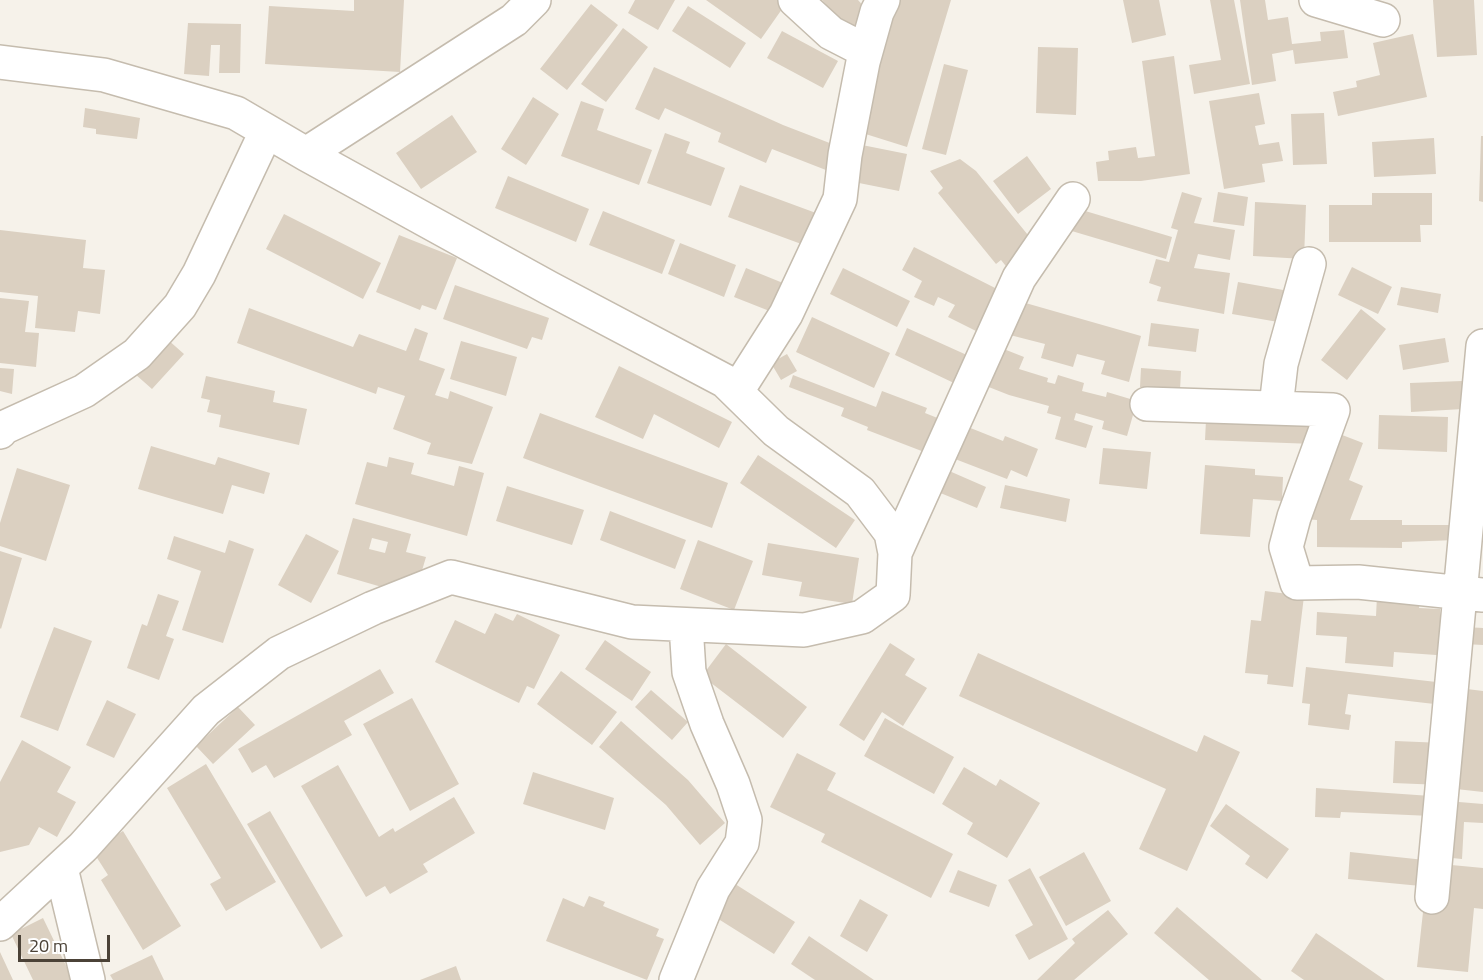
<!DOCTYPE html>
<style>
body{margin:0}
#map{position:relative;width:1483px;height:980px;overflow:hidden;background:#f6f2ea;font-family:"Titillium Web",sans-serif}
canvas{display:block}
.scale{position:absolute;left:18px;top:935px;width:92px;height:27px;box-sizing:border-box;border:3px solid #4b4237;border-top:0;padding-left:8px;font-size:18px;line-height:21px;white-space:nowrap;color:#4b4237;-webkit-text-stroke:4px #fff;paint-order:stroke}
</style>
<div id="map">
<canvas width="1483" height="980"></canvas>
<div class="scale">20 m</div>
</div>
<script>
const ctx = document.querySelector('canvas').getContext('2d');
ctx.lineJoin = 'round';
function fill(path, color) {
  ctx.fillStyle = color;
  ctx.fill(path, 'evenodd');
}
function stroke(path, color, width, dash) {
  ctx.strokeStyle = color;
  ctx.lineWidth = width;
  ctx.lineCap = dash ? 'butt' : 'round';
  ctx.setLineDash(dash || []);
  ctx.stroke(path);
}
const building = new Path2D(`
 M354 0H404L400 72 265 64 269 6 354 11Z
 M635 0H675L658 30 628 13Z
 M706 0H785L787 2 761 39Z
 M822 0H858L867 10 852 35Z
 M896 0H951L907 147 856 131Z
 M1123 0H1159L1166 35 1132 43Z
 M1210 0H1234L1250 84 1194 94 1189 65 1221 60Z
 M1240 0H1265L1268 20 1288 17 1292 44 1321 41 1320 32 1344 30 1348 58 1295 64 1293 50 1272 54 1276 81 1252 85Z
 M1433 0H1474L1477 55 1437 57Z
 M591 4 618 25 567 90 540 69Z
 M688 6 746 43 730 68 672 31Z
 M188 23 241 24 240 73H219L220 45H211L209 76 184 74Z
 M623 28 648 47 606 102 581 84Z
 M782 31 838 61 823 88 767 58Z
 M1413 34 1427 97 1338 116 1333 92 1357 87 1356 81 1380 75 1373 43Z
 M1038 47 1078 48 1076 115 1036 113Z
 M1174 56 1190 174 1141 181H1098L1096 162 1109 160 1108 151 1136 147 1138 158 1155 156 1142 61Z
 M944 64 968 70 946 155 922 149Z
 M654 67 783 125 840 147 831 172 772 149 766 163 718 142 721 133 665 108 659 120 635 109Z
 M1259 93 1265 124 1255 126 1259 145 1279 142 1283 161 1262 164 1265 182 1224 189 1209 101Z
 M533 97 559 114 526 165 501 149Z
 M581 101 604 109 597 130 652 150 639 185 561 156Z
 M85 108 140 118 137 139 96 134V129L83 127Z
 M1324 113 1327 164 1293 165 1291 114Z
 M452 115 477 152 421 189 396 153Z
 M665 133 690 142 686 153 725 168 711 206 647 183Z
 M1481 136H1483V202L1479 201Z
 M1434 138 1436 174 1374 177 1372 142Z
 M862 145 907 154 899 191 854 182Z
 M1027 156 1051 189 1018 214 993 181Z
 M960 159 976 171 1032 240 1009 270 1001 260 996 264 938 193 943 188 930 171Z
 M508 176 589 209 576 242 495 208Z
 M740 185 816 213 804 245 728 217Z
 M1182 192 1202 198 1194 223 1235 230 1230 260 1198 254 1194 268 1230 273 1224 314 1157 301 1161 287 1149 283 1156 259 1169 262 1178 230 1171 228Z
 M1218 192 1248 197 1244 226 1213 222Z
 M1372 193H1432V225H1420L1421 242H1329V205H1372Z
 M1255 202 1306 205 1304 259 1253 256Z
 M1072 207 1172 237 1166 259 1065 229Z
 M603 211 675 240 662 274 589 245Z
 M284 214 381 263 363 299 266 249Z
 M0 230 86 240 83 268 105 270 100 314 78 311 75 332 35 328 38 296 0 292Z
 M399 235 457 258 436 310 422 305 420 310 376 292Z
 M680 243 736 265 724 297 668 274Z
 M914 247 1005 293 984 335 948 317 955 305 938 297 934 306 914 297 922 281 902 270Z
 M1352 267 1392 287 1378 314 1338 295Z
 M746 268 783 283 772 312 734 297Z
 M843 268 910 301 897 327 830 294Z
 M1238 282 1289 291 1284 323 1232 314Z
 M455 285 549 318 542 340 532 337 527 349 443 319Z
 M1401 287 1441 294 1438 313 1397 305Z
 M0 298 29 301 25 332 39 333 36 367 0 363Z
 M1015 300 1141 336 1129 382 1101 374 1105 361 1077 354 1073 367 1041 358 1045 344 1006 334Z
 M249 308 353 347 359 334 406 351 415 328 428 333 419 360 445 369 435 395 448 399 450 391 493 407 472 464 427 454 431 443 393 429 405 396 378 387 376 394 237 343Z
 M1361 309 1386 329 1347 380 1321 360Z
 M812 317 890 353 874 388 796 352Z
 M1151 323 1199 329 1196 352 1148 346Z
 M907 328 969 356 956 384 895 355Z
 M1445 338 1449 362 1403 370 1399 345Z
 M167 339 184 354 152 389 135 374Z
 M461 341 517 357 506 396 450 379Z
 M991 344 1024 357 1019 369 1048 378 1047 382 1055 384 1058 375 1084 383 1082 391 1106 397 1107 392 1137 401 1127 436 1102 429 1104 421 1076 413 1074 420 1093 426 1086 448 1055 439 1061 417 1047 413 1049 406 1009 395 976 382Z
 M787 354 797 371 781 380 771 363Z
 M619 366 732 422 719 448 654 414 643 439 595 417Z
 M0 368 14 369 12 394 0 391Z
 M1141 368 1181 371 1180 390 1140 387Z
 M793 375 876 407 882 391 927 408 925 413 945 421 932 455 867 430 868 427 841 416 844 408 789 387Z
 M206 376 275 391 273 402 307 409 299 445 219 427 221 415 207 412 210 400 201 398Z
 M1462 381 1463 409 1411 412 1410 383Z
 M540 413 728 483 712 528 523 458Z
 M1379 415 1448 417 1447 452 1378 449Z
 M1206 420 1314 423V444L1205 440Z
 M968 427 1003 441 1005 436 1038 449 1027 477 1011 470 1007 479 955 459Z
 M1337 433 1363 443 1349 480 1363 486 1350 520H1402V525H1458L1456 540 1402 542V548L1317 547V520L1304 519Z
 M151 446 215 465 218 457 270 473 264 494 232 485 223 514 138 489Z
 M1103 448 1151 452 1147 489 1099 484Z
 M758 455 855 520 836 548 740 483Z
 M389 457 414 463 411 474 454 486 459 466 484 473 467 536 355 504 367 462 387 467Z
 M1205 465 1255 469V475L1283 477 1282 501 1253 499 1250 537 1200 534Z
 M17 468 70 485 46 561 0 546V523Z
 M947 470 986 487 977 508 938 492Z
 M1005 485 1070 499 1066 522 1000 508Z
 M507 486 584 510 572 545 496 521Z
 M610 511 686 540 675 569 600 540Z
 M353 518 411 534 406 552 426 557 418 584 399 592 337 574ZM372 538 388 542 385 553 369 549Z
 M306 534 339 551 311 603 278 585Z
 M174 536 225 553 229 540 254 549 223 643 182 630 201 571 167 559Z
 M698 540 753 561 734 610 680 589Z
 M768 543 859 558 852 604 799 596 802 582 762 575Z
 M0 551 22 558 1 629 0 628Z
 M1265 591 1304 596 1293 687 1267 684 1268 675 1245 673 1251 620 1261 621Z
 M158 594 179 601 166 636 174 639 159 680 127 668 142 624 147 626Z
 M1377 596 1420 599 1419 608 1440 609V621L1453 622 1450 656 1394 652 1393 667 1345 663 1347 637 1316 635 1317 612 1376 616Z
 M495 613 513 621 517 614 560 635 534 689 527 686 519 703 435 662 455 620 485 634Z
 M54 627 92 641 58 731 20 717Z
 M1465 627 1483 628V645L1464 644Z
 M605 640 651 672 632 701 585 669Z
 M890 643 915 659 905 675 927 688 903 726 882 712 864 741 839 725Z
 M726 644 807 707 783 738 702 676Z
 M978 653 1197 752 1204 735 1240 752 1187 871 1139 849 1166 789 959 696Z
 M1306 667 1445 683 1443 705 1348 694 1345 714 1351 715 1349 730 1308 725 1310 704 1302 703Z
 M380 669 394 693 344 721 352 735 274 778 266 765 252 773 238 749Z
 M561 671 617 712 592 745 537 704Z
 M1459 688 1483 691V792L1447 788Z
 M651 690 688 722 672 740 635 707Z
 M412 698 459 784 410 811 363 724Z
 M107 700 136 714 114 758 86 745Z
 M238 707 255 725 213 764 196 746Z
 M885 718 954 757 934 794 864 756Z
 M621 721 688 780 725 823 700 845 666 805 599 747Z
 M22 740 71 767 57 792 76 802 57 837 39 827 29 845 0 852V782Z
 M1395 741 1443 743 1442 785 1393 783Z
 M797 753 836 773 827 790 953 854 931 898 821 842 825 834 770 807Z
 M206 764 276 882 226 911 210 884 221 878 167 788Z
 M338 765 379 837 393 828 395 832 454 797 475 833 423 864 428 872 390 894 385 886 366 897 301 786Z
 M964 767 996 786 1000 779 1040 803 1007 858 967 834 973 823 942 804Z
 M533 772 614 798 605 830 523 804Z
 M1316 788 1431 796V816L1341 812 1340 818 1315 817Z
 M1447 801 1483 804V823L1464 822 1462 859 1442 857Z
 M1226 804 1289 849 1267 879 1245 864 1250 856 1210 826Z
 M270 811 343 936 321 949 247 824Z
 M123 831 181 926 143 950 101 880 108 875 92 850Z
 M1084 852 1111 901 1066 926 1039 877Z
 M1350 852 1434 861 1431 887 1348 879Z
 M1441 864 1483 868V909L1474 908 1468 972 1417 967 1424 903Z
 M1030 868 1068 939 1029 960 1015 935 1033 925 1008 880Z
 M958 870 997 885 989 907 949 892Z
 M732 882 795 922 774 954 712 915Z
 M589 896 605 902 603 906 659 929 656 936 664 939 647 980 546 941 563 898 584 907Z
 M860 899 888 915 867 952 840 936Z
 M1177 907 1262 980H1209L1154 933Z
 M1108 910 1128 934 1074 980H1037L1075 943 1072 939Z
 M43 918 73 980H33L11 934Z
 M1316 933 1385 980H1304L1291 971Z
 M809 936 874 980H815L791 964Z
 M0 952 13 980H0Z
 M152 955 164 980H113L110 975Z
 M456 966 461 980H420Z`);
const minor = new Path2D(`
 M795 0 831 33 866 51
 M1316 0 1383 20
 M0 62 104 75 236 113 306 154 549 288 725 381 776 431 860 492 891 533 895 553 893 595 862 617 804 630 632 622 451 577 373 608 279 653 206 710 83 847 0 924
 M306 154 514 20 534 0
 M737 391 786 314 840 199 845 155 863 62 877 12 883 0
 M1147 404 1333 410 1294 517 1286 547 1297 583 1358 582 1483 595
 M1276 407 1281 364 1309 264
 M0 432 3 428 84 391 137 354 180 306 199 274 266 132
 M895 553 1019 278 1073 199
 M61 868 88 980
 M1432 897 1483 346
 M676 980 713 889 742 843 745 820 733 784 707 724 689 672 686 625`);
fill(building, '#dbd0c1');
stroke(minor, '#c5bcae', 36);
stroke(minor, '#fff', 33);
</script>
